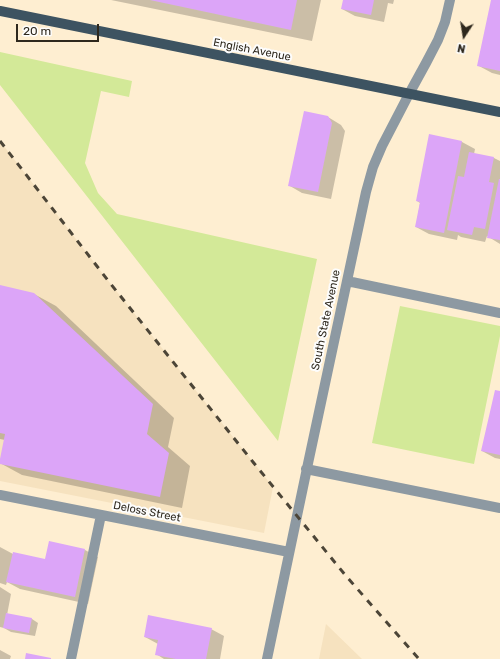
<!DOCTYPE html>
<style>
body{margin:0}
#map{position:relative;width:500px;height:659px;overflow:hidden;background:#feeed1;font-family:Rubik,sans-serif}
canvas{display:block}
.north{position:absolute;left:444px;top:16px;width:40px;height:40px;-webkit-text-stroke:3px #fdfdfd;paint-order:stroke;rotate:192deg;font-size:11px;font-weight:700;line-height:16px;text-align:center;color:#2e281d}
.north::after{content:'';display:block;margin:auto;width:14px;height:18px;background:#2e281d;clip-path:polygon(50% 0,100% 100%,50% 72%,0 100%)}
.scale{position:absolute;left:16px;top:24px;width:83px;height:18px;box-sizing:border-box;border:2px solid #2e281d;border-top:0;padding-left:5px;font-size:12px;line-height:14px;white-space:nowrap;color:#2e281d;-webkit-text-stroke:3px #fdfdfd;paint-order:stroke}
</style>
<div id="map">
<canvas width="500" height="659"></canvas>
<div class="north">N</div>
<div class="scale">20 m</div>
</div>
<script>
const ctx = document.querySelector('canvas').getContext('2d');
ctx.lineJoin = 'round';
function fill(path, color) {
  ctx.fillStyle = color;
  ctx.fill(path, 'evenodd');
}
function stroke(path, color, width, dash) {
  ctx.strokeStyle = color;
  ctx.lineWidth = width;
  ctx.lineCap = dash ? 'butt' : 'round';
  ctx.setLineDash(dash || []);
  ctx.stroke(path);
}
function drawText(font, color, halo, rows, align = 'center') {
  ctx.font = font + ' Rubik,sans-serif';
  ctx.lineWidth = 4;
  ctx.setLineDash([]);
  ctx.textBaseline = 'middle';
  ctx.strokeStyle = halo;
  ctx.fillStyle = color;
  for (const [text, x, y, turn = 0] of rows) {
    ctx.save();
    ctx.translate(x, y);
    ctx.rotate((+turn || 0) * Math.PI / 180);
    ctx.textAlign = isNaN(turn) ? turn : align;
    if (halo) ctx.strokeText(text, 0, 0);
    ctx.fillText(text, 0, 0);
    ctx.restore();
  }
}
const built = new Path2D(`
 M0 141 110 283 273 487 264 533 0 481Z
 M326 624 362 659H319Z`);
const green = new Path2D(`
 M0 52 132 81 129 97 101 91 85 163 98 193 117 214 317 259 278 441 0 85Z
 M400 306 500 326V336L474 464 372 443Z`);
const shadow = new Path2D(`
 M111 0H321L312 41Z
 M344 0H394L393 4 388 3 384 22 355 16 342 9Z
 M492 0H500V75L492 73 479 66Z
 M328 117 341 125 345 131 331 199 302 193 290 186Z
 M430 135 462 142 475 149 474 154 494 158 500 161V244L487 236 485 242 461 237 458 235 457 240 429 234 416 227 420 203 417 201Z
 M0 287 34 294 56 306 174 418 168 447 190 466 182 508 22 475 0 463 5 440 0 439Z
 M500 392V459L495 458 482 451Z
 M0 547 13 554 46 560 85 550 98 557 88 604 20 589 7 582 6 585 0 583Z
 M0 587 11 594 7 615 32 619 38 623 35 636 11 632 4 628 0 627Z
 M211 629 224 636 220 659H164L156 654 158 644 145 637Z
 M0 650 11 656 10 659H0Z`);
const building = new Path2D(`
 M150 0H297L291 30Z
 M343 0H374L371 15 341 9Z
 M491 0H500V71L477 66Z
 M304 111 328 116 332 123 318 192 288 186Z
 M429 134 462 141 444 233 415 227 420 202 416 201Z
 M469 152 494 157 489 182 494 183 485 229 474 227 472 235 447 230 458 176 464 177Z
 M499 179H500V240L487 238Z
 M0 285 34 293 153 404 147 434 169 453 160 497 0 464V459L5 434 0 433Z
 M495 390 500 391V455L481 451Z
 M49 541 85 549 75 597 6 582 13 552 45 559Z
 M6 613 32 618 29 633 3 628Z
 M148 615 212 628 206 659H176L155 655 158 640 144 637Z
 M26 653 51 658V659H25Z`);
const minor = new Path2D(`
 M347 281 500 313
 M306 469 500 508
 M0 495 289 552
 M71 659 101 515
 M267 659C299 503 333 348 366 192L373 167 382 146 409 94 426 63 438 40 445 22 450 0`);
const major = new Path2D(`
 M0 11 500 112`);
const rail = new Path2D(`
 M0 141 110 283 253 462 346 576 419 659`);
const streetNames = [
 ["English Avenue",252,50,11],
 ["South State Avenue",326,320,-78],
 ["Deloss Street",147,512,11]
];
fill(built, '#f6e2bf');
fill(green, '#d3e998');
fill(shadow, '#0003');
fill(building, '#dca5f8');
stroke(minor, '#8d99a2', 10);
stroke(major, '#3d5361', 10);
stroke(rail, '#4c4537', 3, [7, 7]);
drawText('11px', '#2e281d', '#fdfdfd', streetNames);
</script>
